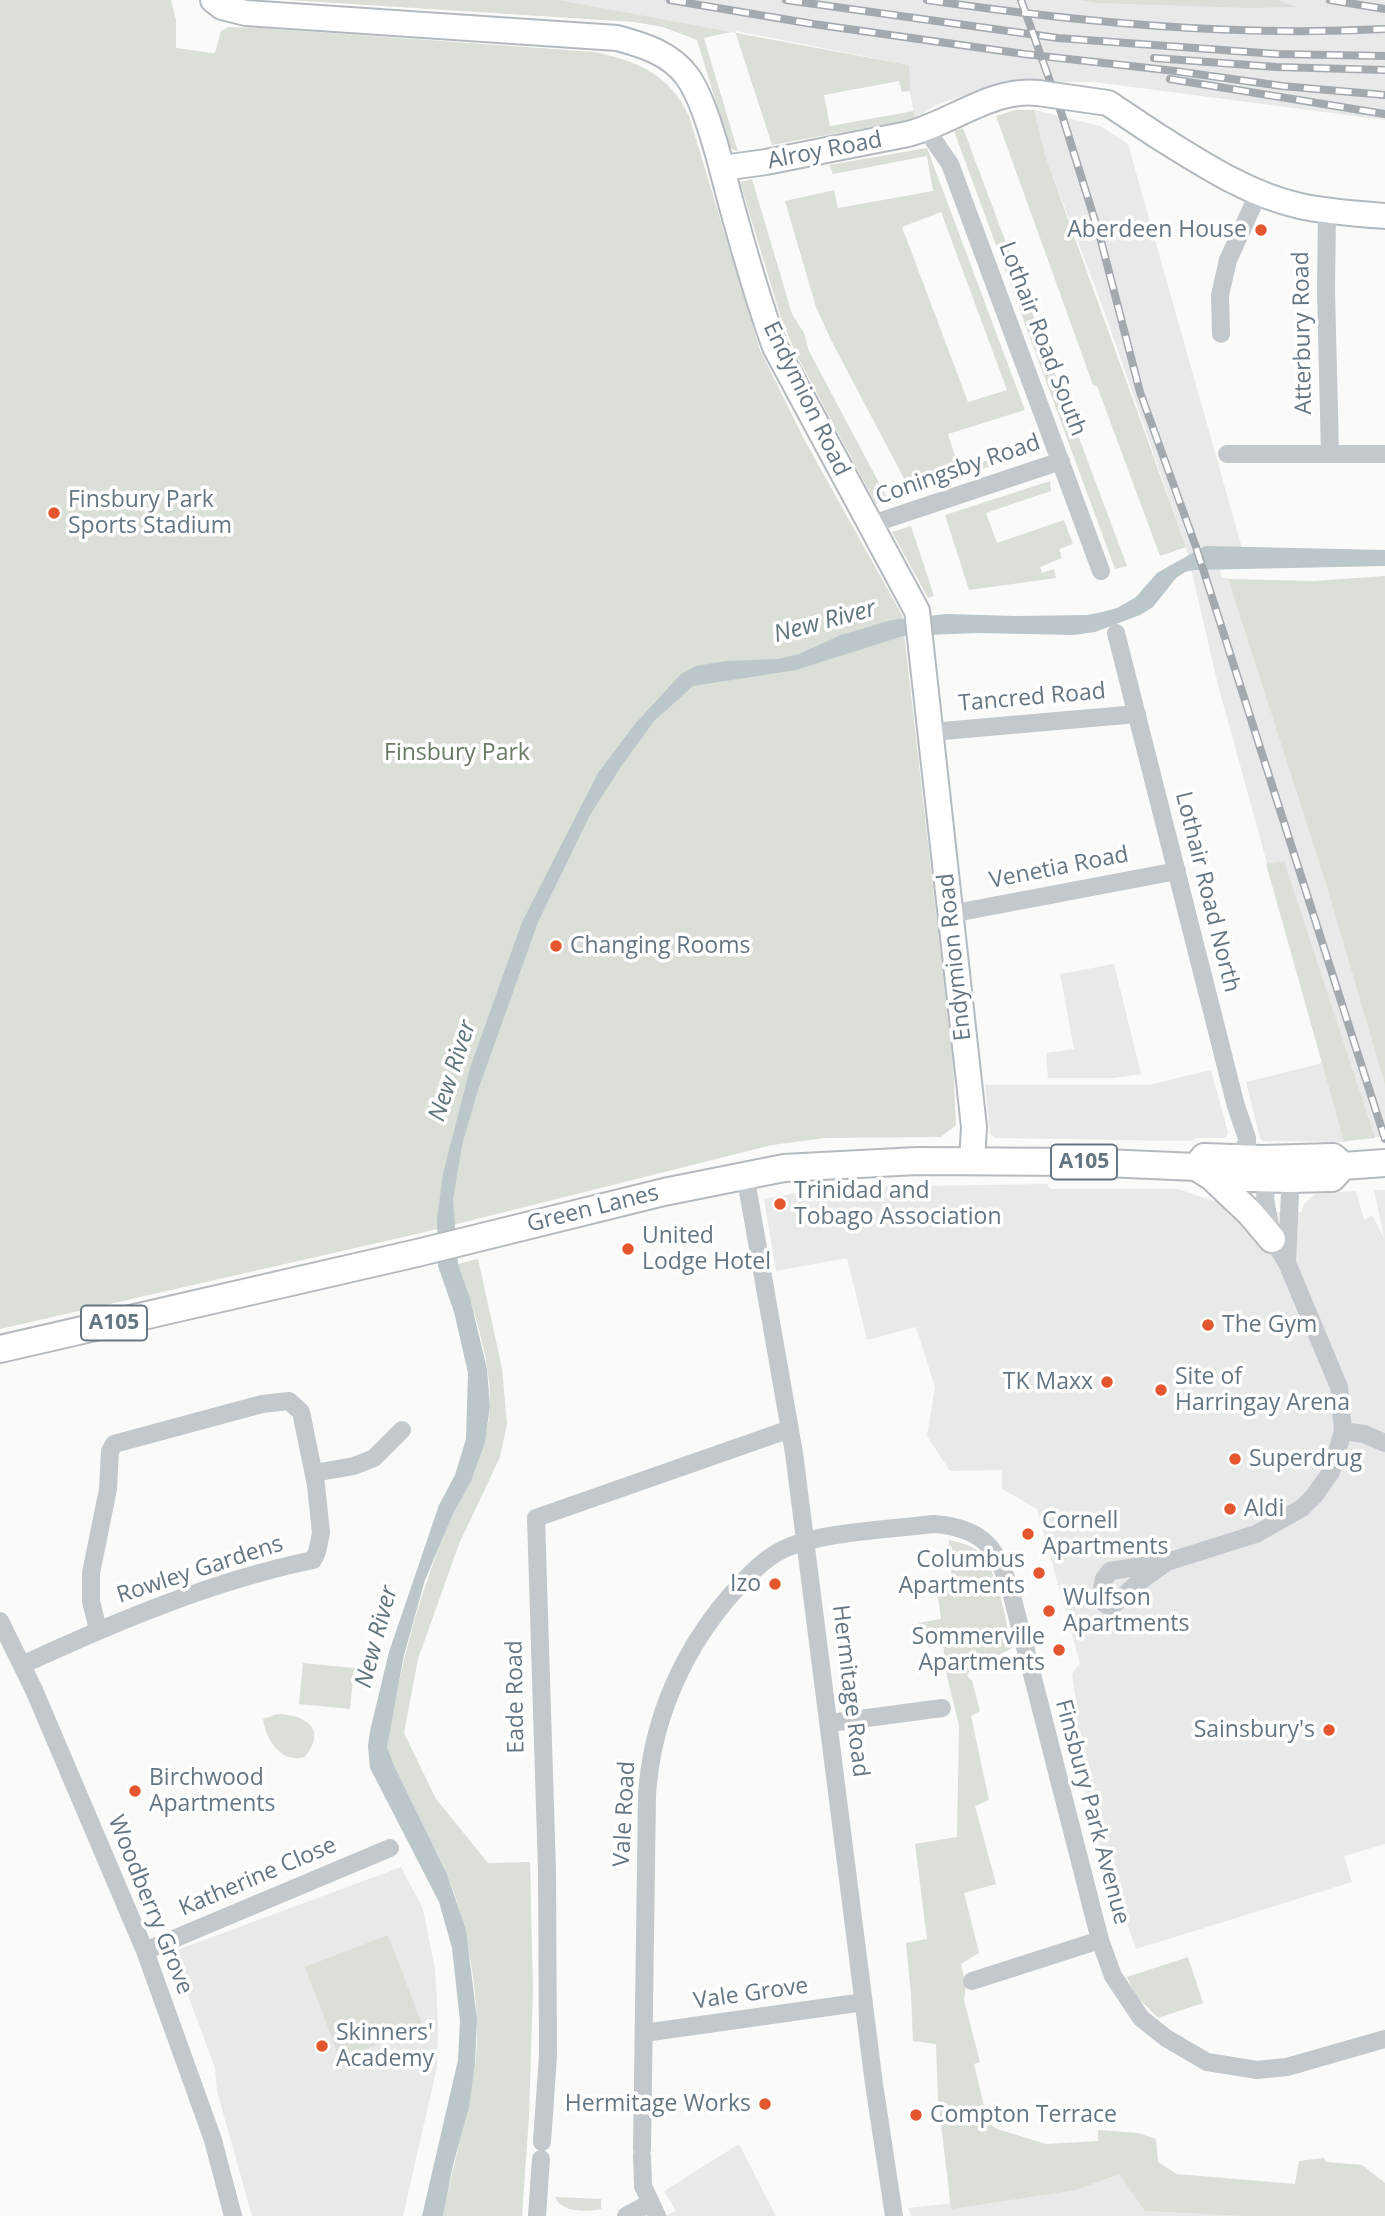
<!DOCTYPE html>
<style>
body{margin:0}
canvas{display:block;background:#fafaf8}
</style>
<canvas width="1385" height="2216"></canvas>
<script>
const ctx = document.querySelector('canvas').getContext('2d');
ctx.lineJoin = 'round';
function fill(path, color) {
  ctx.fillStyle = color;
  ctx.fill(path, 'evenodd');
}
function stroke(path, color, width, dash) {
  ctx.strokeStyle = color;
  ctx.lineWidth = width;
  ctx.lineCap = dash ? 'butt' : 'round';
  ctx.setLineDash(dash || []);
  ctx.stroke(path);
}
function drawText(font, color, halo, rows, align = 'center') {
  ctx.font = font + ' "Open Sans",sans-serif';
  ctx.lineWidth = 7;
  ctx.setLineDash([]);
  ctx.textBaseline = 'middle';
  ctx.strokeStyle = halo;
  ctx.fillStyle = color;
  for (const [text, x, y, turn = 0] of rows) {
    ctx.save();
    ctx.translate(x, y);
    ctx.rotate((+turn || 0) * Math.PI / 180);
    ctx.textAlign = isNaN(turn) ? turn : align;
    if (halo) ctx.strokeText(text, 0, 0);
    ctx.fillText(text, 0, 0);
    ctx.restore();
  }
}
const built = new Path2D(`
 M291 0H1078L1097 3 1295 6 1278 0H1382L1385 1V120L1094 82H1002L936 105 915 119 908 82 909 65 736 31 697 39 663 27 635 22Z
 M1034 110 1100 126 1128 144 1242 548H1212L1222 577 1228 579 1325 881 1385 1085V1136L1344 1142 1264 1141 1260 1138 1246 1082 1322 1063 1218 685 1186 547 1103 308 1046 158Z
 M1114 964 1141 1074 1113 1078H1048L1046 1053 1074 1049 1060 974Z
 M1211 1070 1228 1133 1225 1138H1196L1192 1141H1183L996 1138 990 1134 985 1085H1149Z
 M853 1182 856 1187 1047 1184 1051 1189H1178L1217 1202 1233 1212 1239 1213 1301 1212 1305 1203 1315 1194 1356 1191 1364 1220 1372 1215 1384 1238 1374 1190H1385V1844L1344 1856 1352 1882 1136 1949 1099 1845 1064 1714 1077 1709 1072 1674 1080 1663 1037 1509 1002 1489V1470L950 1471 927 1436 935 1387 916 1327 867 1340 847 1258 776 1271 764 1199Z
 M401 1867 423 1909 435 1969 438 2024 437 2067 403 2216H252L217 2091 215 2068 172 1952Z
 M739 2144 776 2216H664L676 2211 664 2191Z
 M1119 2174 1145 2211 1240 2216H912L908 2208 1075 2190Z`);
const green = new Path2D(`
 M0 0H171L176 20V48L212 53H215L221 31 229 27 260 28 595 52C639 62 669 74 689 116L760 350 804 439 902 615 953 1062 956 1125 941 1137 825 1138 772 1145 421 1233 0 1329Z
 M291 0H558L909 65 910 91 902 92 899 81 824 95 830 126 914 111 915 119 772 145 735 31 704 38 738 152 730 148 697 40 663 27 635 22Z
 M1078 0H1278L1298 7 1252 8 1097 3Z
 M1016 110H1034L1046 158 1186 547 1160 556 1097 386 1093 385 996 116Z
 M963 128 1127 566 1115 569 954 131Z
 M927 148 1025 410 948 434 959 469 1038 445 1040 450 876 504 797 356 781 318 740 182 752 179 792 314 804 333 809 351 887 498 908 486 831 340 816 307 785 201 834 190 838 208 933 191 927 156 833 174 829 165ZM941 212 1007 390 968 402 902 227Z
 M1050 481 1051 491 986 513 997 543 1064 520 1073 544 1059 549 1062 558 1040 567 1042 573 1054 569 1056 578 969 590 945 515Z
 M911 526 934 596 928 598 892 532Z
 M1385 576V1085L1325 881 1228 579 1314 581Z
 M1284 861 1375 1138 1344 1141 1266 864Z
 M478 1259 502 1368 507 1424 500 1457 459 1544 418 1659 404 1733 436 1799 488 1863 530 1862 533 1989 529 2116 522 2216H443C453 2166 467 2116 475 2066 483 2013 468 1923 447 1874 437 1848 386 1766 387 1745 388 1729 393 1713 396 1698 407 1640 423 1586 446 1531 463 1490 487 1453 490 1408 492 1363 473 1306 458 1264Z
 M949 1540C958 1542 968 1544 975 1549 999 1566 1005 1621 1012 1648L987 1661 977 1656 967 1676 972 1681 980 1711 971 1716 989 1800 975 1806 996 1884 964 1893 979 1953 961 1964 966 1986 964 2000 980 2062 974 2064 988 2123 997 2129 1046 2144 1098 2141V2130L1138 2133 1156 2139 1158 2162 1177 2174 1295 2184 1299 2161 1324 2158 1326 2162 1362 2165 1385 2183V2216H1240L1145 2211 1119 2174 1076 2190 951 2209 938 2098 936 2044 913 2041 911 1994 906 1943 927 1939 915 1844 957 1837 959 1726 946 1672 942 1632 920 1635 918 1623 941 1619 937 1588 952 1586Z
 M303 1663 354 1668 350 1709 299 1704Z
 M277 1714C305 1715 328 1728 305 1757 281 1764 266 1740 263 1719Z
 M388 1935 423 2027 340 2059 305 1967Z
 M1188 1957 1203 2003 1158 2018 1135 1995 1127 1977Z
 M555 2197 601 2199V2209C586 2212 562 2213 555 2197Z`);
const water = new Path2D(`
 M1205 546 1385 550V566L1195 570 1185 572 1176 578 1153 607 1140 615 1095 632 1074 635 978 633 903 636 796 670 693 686 654 721 622 765 590 815 538 922 477 1093 462 1145 453 1199 458 1264 470 1298 487 1369 490 1406 485 1442 471 1481 454 1512 425 1580 404 1655 387 1747 394 1766 447 1874 466 1930 477 2019 475 2064 469 2107 453 2165 443 2216H422L458 2060 460 2021 452 1948 439 1902 370 1768 368 1746 370 1731 389 1652 439 1505 455 1475 466 1439 468 1373 454 1312 438 1266 437 1219 443 1174 470 1068 522 922 598 773 635 724 681 674 696 666 726 661 779 659 799 654 841 635 892 620 946 614 1015 616 1087 615 1102 612 1117 608 1136 597 1157 573Z`);
const street = new Path2D(`
 M926 129 950 164 1101 571
 M1327 211 1326 290 1330 454
 M1221 334 1220 295 1228 260 1259 192
 M1227 454H1385
 M871 526 887 519 1061 461
 M1116 633 1236 1106 1247 1138V1144L1235 1157
 M931 732 1137 714
 M950 914 1177 871
 M745 1174 794 1453 874 2084 894 2216
 M1287 1263 1291 1169
 M1343 1431 1364 1434 1385 1443
 M314 1473 354 1466 374 1458 402 1430
 M1167 1562 1139 1582 1111 1607 1105 1604 1101 1593 1104 1579 1110 1571 1167 1562 1256 1534 1302 1508 1314 1496 1331 1472 1343 1431 1339 1387 1287 1263 1272 1239 1265 1198 1268 1169
 M0 1621 34 1690 145 1951 213 2140 233 2216
 M22 1665C115 1622 212 1581 313 1560L317 1552 321 1533 316 1485 301 1412 289 1401 262 1404 114 1444 110 1451 108 1489 91 1573V1601L98 1630
 M830 1723 942 1708
 M145 1951 390 1848
 M972 1981 1100 1940
 M644 2033 864 2002
 M542 2142 548 2056 547 1871 536 1518 790 1429
 M642 2149 647 1795C652 1717 685 1645 737 1588 750 1574 764 1559 782 1550 817 1532 893 1529 934 1524 986 1528 998 1550 1012 1596L1100 1940 1113 1976 1141 2018 1166 2038 1207 2062 1257 2070 1287 2067 1385 2039
 M642 2156 643 2186 657 2216
 M537 2216 541 2159
 M626 2216 650 2203`);
const secondary = new Path2D(`
 M213 0 222 7 246 13 617 38C643 45 670 53 687 76 705 100 720 161 728 192 742 244 757 297 775 347L917 611 974 1127 972 1161
 M1156 135C1201 163 1247 194 1300 206 1328 212 1357 214 1385 216
 M723 168 766 162 908 134C951 123 992 88 1038 93`);
const primary = new Path2D(`
 M1196 1167 1204 1157 1262 1159 1333 1157 1343 1166
 M1212 1177 1250 1213 1272 1239
 M0 1349 417 1253 664 1192 784 1168 917 1161 1082 1162 1196 1167 1212 1177 1289 1179 1332 1178 1343 1166 1385 1163`);
const rail = new Path2D(`
 M670 0 813 24 1024 54 1175 71 1282 86 1385 95
 M786 0 1058 38 1277 54 1385 56
 M927 0C1079 22 1231 37 1385 29
 M1021 0 1062 115 1100 237 1140 392 1196 547 1385 1139
 M1330 0 1385 9
 M1154 58 1276 67 1385 70
 M1170 79 1385 114`);
const secondaryBridge = new Path2D(`
 M1038 93 1108 103 1156 135`);
const markers = [
 [1261,230,7,"#e4572e"],
 [54,513,7,"#e4572e"],
 [556,946,7,"#e4572e"],
 [780,1204,7,"#e4572e"],
 [628,1249,7,"#e4572e"],
 [1208,1325,7,"#e4572e"],
 [1107,1382,7,"#e4572e"],
 [1161,1390,7,"#e4572e"],
 [1235,1459,7,"#e4572e"],
 [1230,1509,7,"#e4572e"],
 [1028,1534,7,"#e4572e"],
 [1039,1573,7,"#e4572e"],
 [775,1584,7,"#e4572e"],
 [1049,1611,7,"#e4572e"],
 [1059,1650,7,"#e4572e"],
 [1329,1730,7,"#e4572e"],
 [135,1791,7,"#e4572e"],
 [322,2046,7,"#e4572e"],
 [765,2104,7,"#e4572e"],
 [916,2115,7,"#e4572e"]
];
const shields = [
 [1084,1162,66],
 [114,1323,66]
];
const shieldNames = [
 ["A105",1084,1162],
 ["A105",114,1323]
];
const streetNames = [
 ["Alroy Road",825,151,-11],
 ["Atterbury Road",1303,333,-91],
 ["Lothair Road South",1042,339,69],
 ["Endymion Road",806,399,64],
 ["Coningsby Road",958,470,-19],
 ["Tancred Road",1032,698,-5],
 ["Venetia Road",1059,868,-11],
 ["Lothair Road North",1207,892,76],
 ["Endymion Road",955,957,-96],
 ["Green Lanes",593,1209,-14],
 ["Rowley Gardens",200,1570,-18],
 ["Hermitage Road",850,1691,83],
 ["Eade Road",516,1697,-91],
 ["Finsbury Park Avenue",1092,1812,75],
 ["Vale Road",625,1814,-87],
 ["Katherine Close",258,1877,-23],
 ["Woodberry Grove",150,1905,68],
 ["Vale Grove",751,1994,-8]
];
const poiNames = [
 ["Aberdeen House",1247,230,"right"],
 ["Finsbury Park",68,500],
 ["Sports Stadium",68,526],
 ["Changing Rooms",570,946],
 ["Trinidad and",794,1191],
 ["Tobago Association",794,1217],
 ["United",642,1236],
 ["Lodge Hotel",642,1262],
 ["The Gym",1222,1325],
 ["Site of",1175,1377],
 ["Harringay Arena",1175,1403],
 ["TK Maxx",1093,1382,"right"],
 ["Superdrug",1249,1459],
 ["Aldi",1244,1509],
 ["Cornell",1042,1521],
 ["Apartments",1042,1547],
 ["Columbus",1025,1560,"right"],
 ["Apartments",1025,1586,"right"],
 ["Izo",761,1584,"right"],
 ["Wulfson",1063,1598],
 ["Apartments",1063,1624],
 ["Sommerville",1045,1637,"right"],
 ["Apartments",1045,1663,"right"],
 ["Sainsbury's",1315,1730,"right"],
 ["Birchwood",149,1778],
 ["Apartments",149,1804],
 ["Skinners'",336,2033],
 ["Academy",336,2059],
 ["Hermitage Works",751,2104,"right"],
 ["Compton Terrace",930,2115]
];
const parkNames = [
 ["Finsbury Park",457,753]
];
const waterNames = [
 ["New River",825,622,-15],
 ["New River",453,1071,-72],
 ["New River",377,1637,-75]
];
fill(built, '#e8e9e9');
fill(green, '#dadfd7');
fill(water, '#bbc7cb');
stroke(secondary, '#b3babf', 28);
stroke(primary, '#b5babe', 30);
stroke(street, '#c3c8cc', 18);
stroke(secondary, '#fff', 24);
stroke(primary, '#fff', 26);
stroke(rail, '#a2aab0', 8);
stroke(rail, '#fff', 5, [16]);
stroke(secondaryBridge, '#b3babf', 28, []);
stroke(secondaryBridge, '#fff', 24);
for (const [x, y, r, color] of markers) {
  const dot = new Path2D();
  dot.arc(x, y, r, 0, 2 * Math.PI);
  ctx.fillStyle = color;
  ctx.fill(dot);
  stroke(dot, '#fff', 2.5);
}
for (const [x, y, w] of shields) {
  const box = new Path2D();
  box.roundRect(x - w / 2, y - 17.5, w, 35, 5);
  ctx.fillStyle = '#fff';
  ctx.fill(box);
  stroke(box, '#657683', 2);
}
drawText('bold 21px', '#657683', null, shieldNames);
drawText('23px', '#657683', '#fff', streetNames);
drawText('23px', '#657683', '#fff', poiNames, 'left');
drawText('23px', '#687a64', '#fff', parkNames);
drawText('italic 24px', '#60757c', '#fff', waterNames);
</script>
